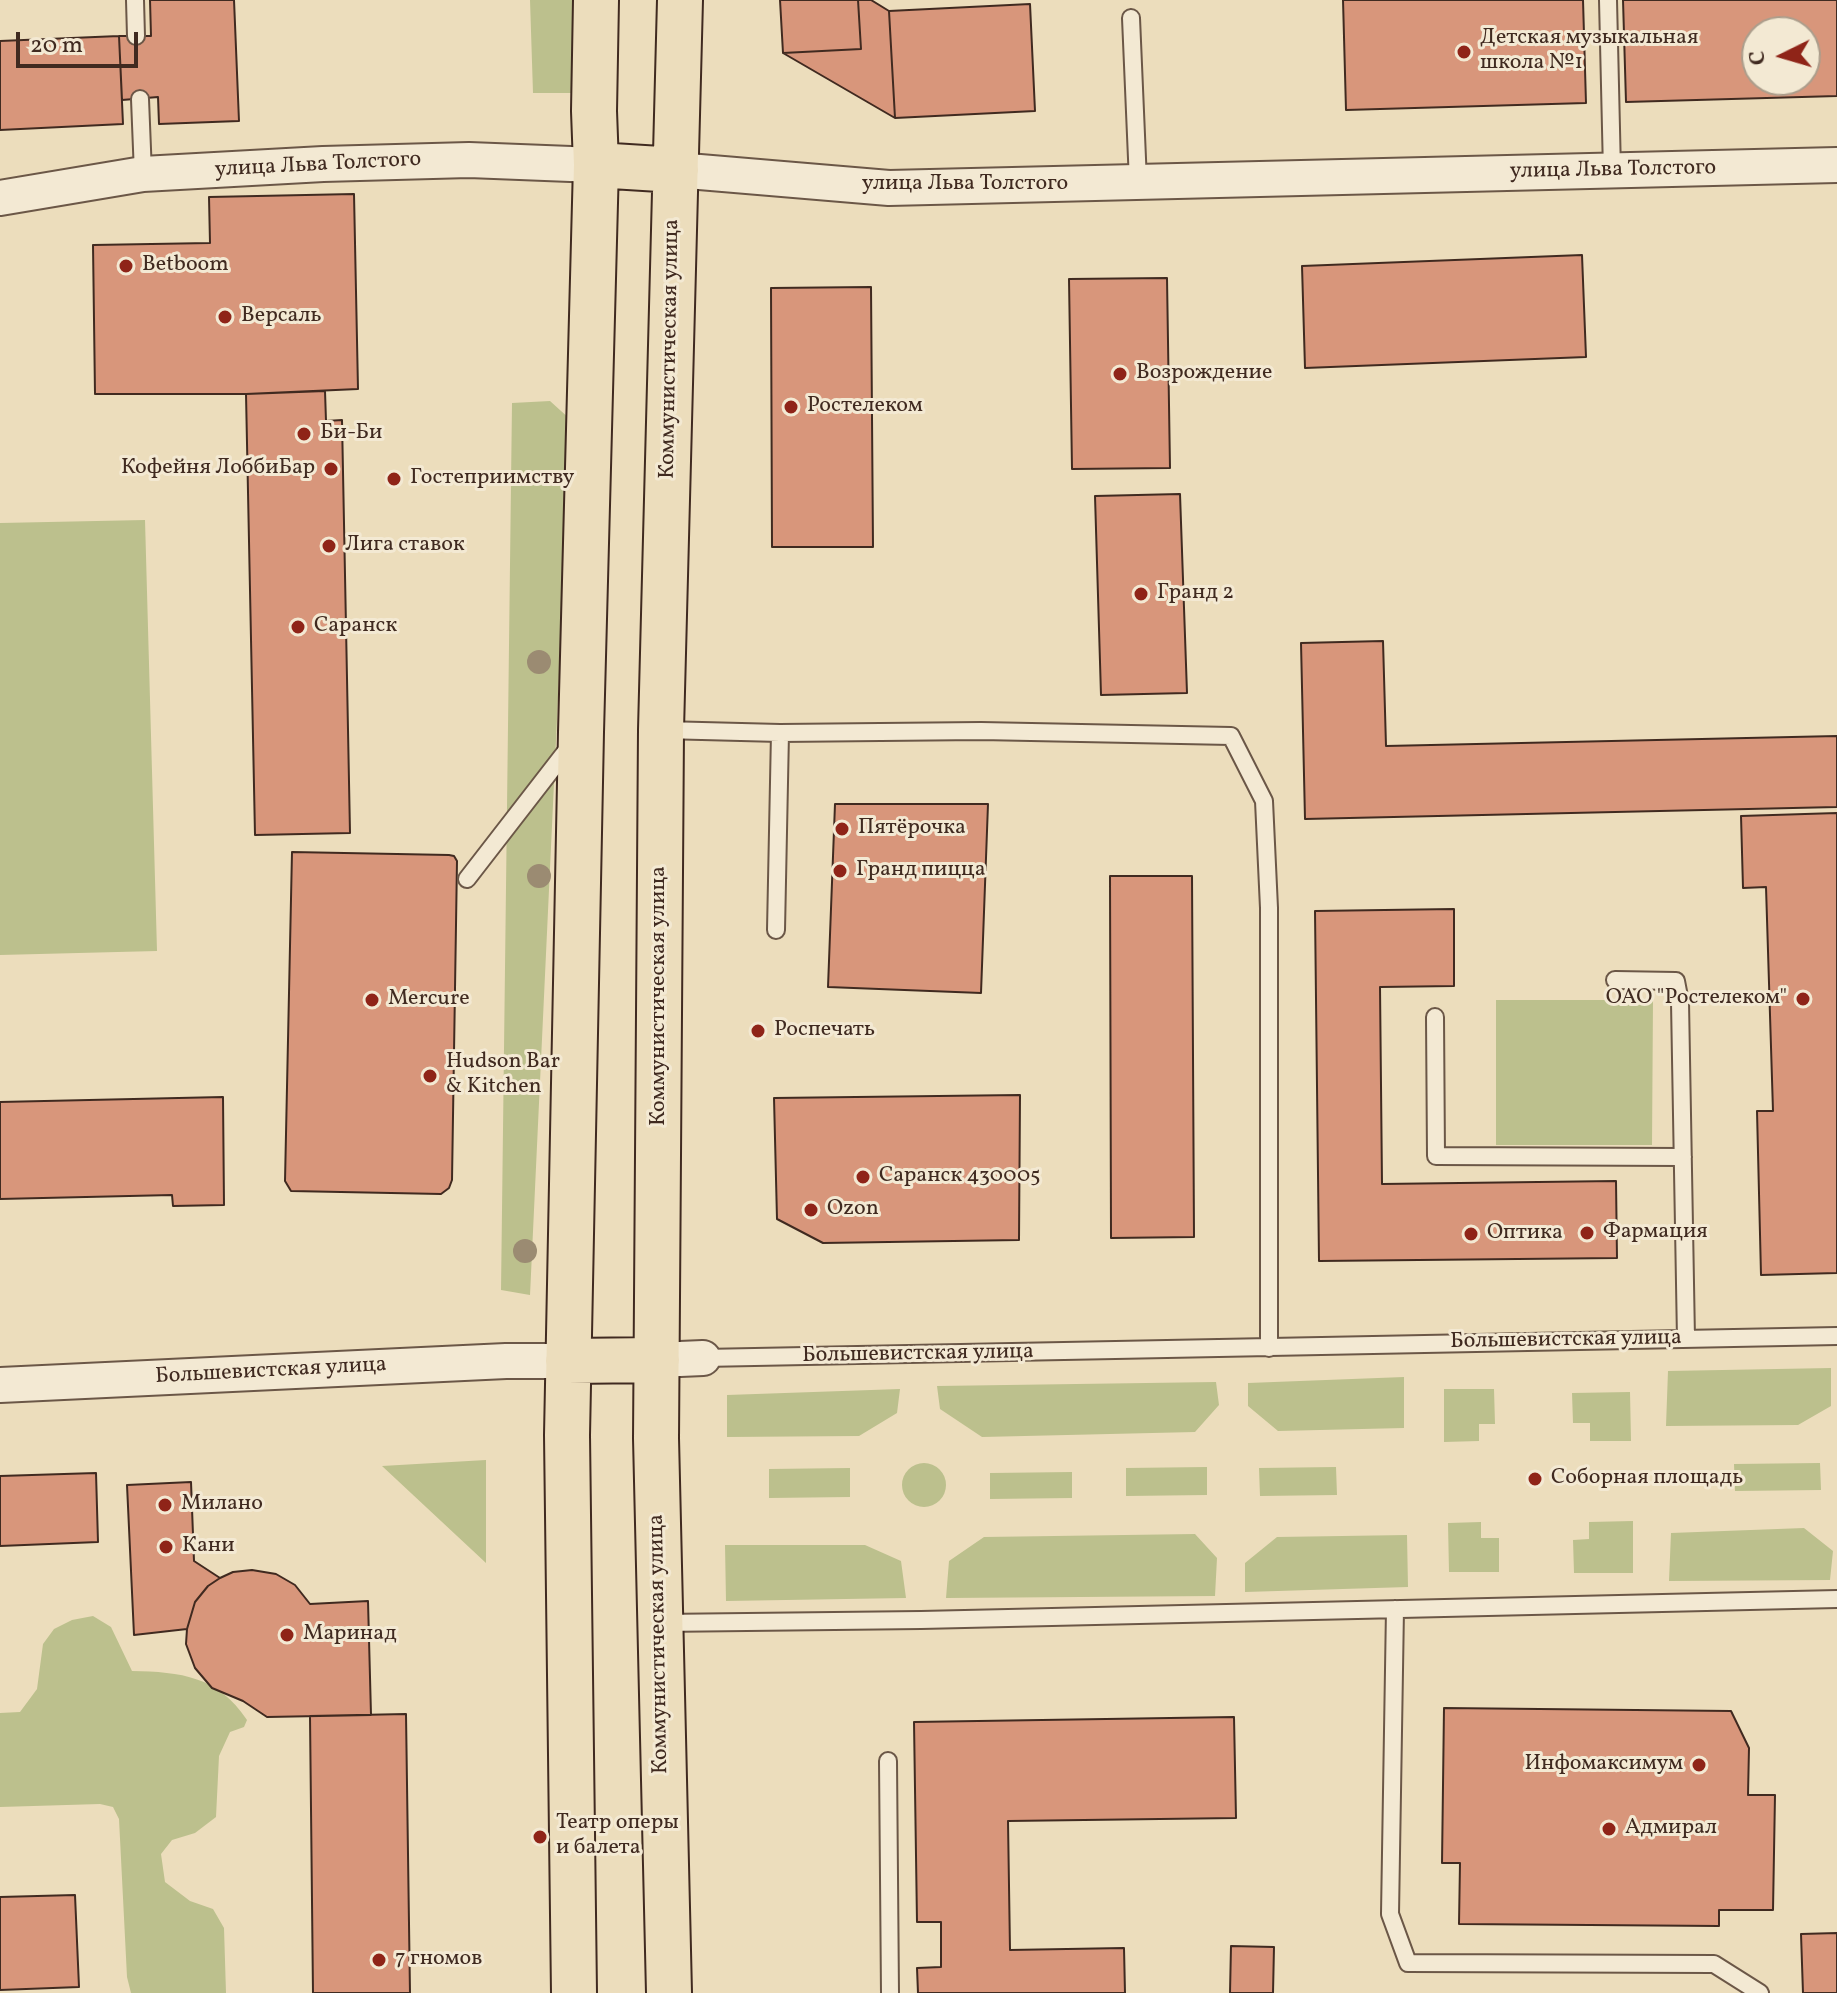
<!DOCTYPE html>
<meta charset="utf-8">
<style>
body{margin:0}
#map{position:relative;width:1837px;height:1993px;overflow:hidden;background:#ecddbc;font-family:Vollkorn,serif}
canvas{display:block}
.north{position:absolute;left:1741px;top:16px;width:80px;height:80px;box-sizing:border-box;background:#f3e9d3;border:2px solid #ab9d8b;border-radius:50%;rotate:265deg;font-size:22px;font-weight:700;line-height:32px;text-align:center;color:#402a20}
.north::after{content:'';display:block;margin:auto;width:28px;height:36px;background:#8f2418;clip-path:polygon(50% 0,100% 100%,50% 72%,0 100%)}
.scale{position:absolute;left:16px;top:32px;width:122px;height:36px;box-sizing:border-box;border:4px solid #402a20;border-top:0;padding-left:10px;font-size:24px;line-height:28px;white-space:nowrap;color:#402a20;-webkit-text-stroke:6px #f3e9d3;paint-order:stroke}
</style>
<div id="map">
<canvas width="1837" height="1993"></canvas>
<div class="north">С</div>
<div class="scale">20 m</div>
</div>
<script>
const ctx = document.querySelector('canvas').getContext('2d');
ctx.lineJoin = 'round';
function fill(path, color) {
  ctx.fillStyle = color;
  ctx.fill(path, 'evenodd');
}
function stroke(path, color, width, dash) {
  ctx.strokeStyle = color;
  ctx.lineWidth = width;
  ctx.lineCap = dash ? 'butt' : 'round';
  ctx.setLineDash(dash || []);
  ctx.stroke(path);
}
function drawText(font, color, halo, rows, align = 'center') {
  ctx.font = font + ' Vollkorn,serif';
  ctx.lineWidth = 6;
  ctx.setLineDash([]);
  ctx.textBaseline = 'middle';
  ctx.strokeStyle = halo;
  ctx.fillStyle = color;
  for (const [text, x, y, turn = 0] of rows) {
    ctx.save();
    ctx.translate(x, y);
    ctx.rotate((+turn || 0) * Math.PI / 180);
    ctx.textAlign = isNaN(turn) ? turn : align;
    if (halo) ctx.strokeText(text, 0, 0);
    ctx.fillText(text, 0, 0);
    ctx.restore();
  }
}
const green = new Path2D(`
 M530 0H574V93H533Z
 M550 401 571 420 530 1295 501 1290 512 403Z
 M145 520 157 951 0 955V523Z
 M1496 1000H1653L1652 1145H1496Z
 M1831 1368V1406L1798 1425 1666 1426 1668 1371Z
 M1404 1377V1428L1278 1431 1248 1406V1383Z
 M1216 1382 1219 1405 1195 1432 982 1437 940 1409 937 1386Z
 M900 1389 897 1413 859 1436 727 1437V1395Z
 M1444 1389H1494L1495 1424H1479V1441L1444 1442Z
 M1630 1392 1631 1441H1590V1423H1573L1572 1393Z
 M486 1460V1563L382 1466Z
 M902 1485a22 22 0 1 1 44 0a22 22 0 1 1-44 0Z
 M1820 1463 1821 1490 1735 1491 1734 1464Z
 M1207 1467V1495L1126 1496V1468Z
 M1336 1467 1337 1495 1260 1496 1259 1468Z
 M850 1468V1497L769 1498V1469Z
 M1072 1472V1498L990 1499V1473Z
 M1633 1521V1573H1574L1573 1540 1589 1539V1522Z
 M1481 1522V1538H1499V1572H1449L1448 1523Z
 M1804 1528 1833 1551 1830 1580 1669 1581 1671 1533Z
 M1195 1534 1217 1558 1215 1596 946 1598 949 1561 984 1537Z
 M1407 1535 1408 1587 1245 1592V1563L1277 1537Z
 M725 1545H865L901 1561 906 1598 726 1601Z
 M93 1616 111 1627 132 1671C181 1672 218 1676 247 1720L244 1727 230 1732 219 1756 216 1817 195 1833 172 1840 161 1854 165 1882 190 1901 213 1909 224 1928 226 1993H131L127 1977 119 1819 113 1807 100 1804 0 1807V1713L20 1712 37 1689 43 1644 54 1629 72 1620Z`);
const building = new Path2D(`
 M150 0H234L239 121 159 124 158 97 122 100 119 36H151Z
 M780 0H858L861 49 783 53Z
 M858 0H871L889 11 895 118 783 53 861 49Z
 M1343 0H1583L1586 103 1346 110Z
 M1623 0H1837V96L1626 102ZM1757 32H1805V80H1757Z
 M1030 4 1035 111 895 118 889 11Z
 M119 36 123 124 0 130V41Z
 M354 194 358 389 246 394H95L93 245 210 243 209 197Z
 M1582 255 1586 357 1305 368 1302 266Z
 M1167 278 1170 468 1072 469 1069 279Z
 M871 287 873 547H772L771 288Z
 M325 391 326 421 342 420 350 833 255 835 246 394Z
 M1180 494 1187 693 1101 695 1095 496Z
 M1383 641 1386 746 1837 736V807L1305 819 1301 643Z
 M835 804H988L981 993 828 987Z
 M1837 813V1273L1761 1275 1757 1111H1773L1766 887 1743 888 1741 816Z
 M292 852 449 855 454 856 457 861 452 1180 449 1188 441 1194 291 1191 285 1181Z
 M1110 876H1192L1194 1237 1111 1238Z
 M1454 909V986L1380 987 1382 1184 1616 1181 1617 1258 1319 1261 1315 911Z
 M1020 1095 1019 1240 823 1243 777 1219 774 1098Z
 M223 1097 224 1205 173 1206 172 1195 0 1199V1102Z
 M96 1473 98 1542 0 1546V1476Z
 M191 1482 194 1561 220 1578 208 1586 195 1602 187 1629 134 1635 127 1485Z
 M252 1570 276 1574 295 1585 310 1604 368 1601 371 1715 267 1717 243 1701 212 1688 195 1668 186 1644 187 1629 195 1602 208 1586 220 1578 233 1572Z
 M1444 1708 1731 1711 1749 1748 1748 1795H1775L1773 1910H1719V1926L1459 1924 1460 1863H1442Z
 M406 1714 410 1993H313L310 1716Z
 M1234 1717 1236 1818 1008 1821 1010 1950 1124 1948 1125 1993H918L917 1968 941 1967V1922H917L914 1722Z
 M75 1895 79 1987 0 1990V1897Z
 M1837 1933V1993H1803L1801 1934Z
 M1231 1946 1274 1947 1273 1993H1230Z`);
const lane = new Path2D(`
 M135 0 136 36
 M1608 0 1612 171
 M1131 18 1138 182
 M140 99 143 174
 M663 730 780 733 981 731 1231 736 1264 801 1269 908V1348
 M467 879 570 746
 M776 930 780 733
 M1615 980 1676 981 1680 1002 1686 1339
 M1435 1017 1436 1156 1683 1157
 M703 1358 1837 1336
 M1395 1609 1390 1914 1408 1963 1714 1964 1760 1993
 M660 1623 921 1620 1837 1599
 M888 1761 890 1993`);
const street = new Path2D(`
 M676 170 889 188 1837 165
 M0 198 143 174 323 164 469 160 596 165
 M657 1360 703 1358
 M0 1385 506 1361H568`);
const primary = new Path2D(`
 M596 165 676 170
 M568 1361 657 1360
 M574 1993 567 1435 581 732 596 165 594 111 596 0
 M669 1993 656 1438 661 730 680 0`);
const trees = [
 [539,662],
 [539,876],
 [525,1251]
];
const markers = [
 [1464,52,8,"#8f2418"],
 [126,266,8,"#8f2418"],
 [225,317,8,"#8f2418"],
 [1120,374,8,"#8f2418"],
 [791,407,8,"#8f2418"],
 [304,434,8,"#8f2418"],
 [331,469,8,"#8f2418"],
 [394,479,8,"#8f2418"],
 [329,546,8,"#8f2418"],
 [1141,594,8,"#8f2418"],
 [298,627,8,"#8f2418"],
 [842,829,8,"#8f2418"],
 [840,871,8,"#8f2418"],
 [1803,999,8,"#8f2418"],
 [372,1000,8,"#8f2418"],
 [758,1031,8,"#8f2418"],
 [430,1076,8,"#8f2418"],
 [863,1177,8,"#8f2418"],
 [811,1210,8,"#8f2418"],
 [1587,1233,8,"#8f2418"],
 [1471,1234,8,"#8f2418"],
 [1535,1479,8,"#8f2418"],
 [165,1505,8,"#8f2418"],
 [166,1547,8,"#8f2418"],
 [287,1635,8,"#8f2418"],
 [1699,1765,8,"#8f2418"],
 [1609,1829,8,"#8f2418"],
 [540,1837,8,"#8f2418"],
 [379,1960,8,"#8f2418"]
];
const poiNames = [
 ["Детская музыкальная",1480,39],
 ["школа №1",1480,64],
 ["Betboom",142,266],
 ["Версаль",241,317],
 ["Возрождение",1136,374],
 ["Ростелеком",807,407],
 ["Би-Би",320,434],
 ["Кофейня ЛоббиБар",315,469,"right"],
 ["Гостеприимству",410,479],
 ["Лига ставок",345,546],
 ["Гранд 2",1157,594],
 ["Саранск",314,627],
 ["Пятёрочка",858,829],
 ["Гранд пицца",856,871],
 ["ОАО \"Ростелеком\"",1787,999,"right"],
 ["Mercure",388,1000],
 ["Роспечать",774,1031],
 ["Hudson Bar",446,1063],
 ["& Kitchen",446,1088],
 ["Саранск 430005",879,1177],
 ["Ozon",827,1210],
 ["Фармация",1603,1233],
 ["Оптика",1487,1234],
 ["Соборная площадь",1551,1479],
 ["Милано",181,1505],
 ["Кани",182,1547],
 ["Маринад",303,1635],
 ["Инфомаксимум",1683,1765,"right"],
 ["Театр оперы",556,1824],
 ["и балета",556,1849],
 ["Адмирал",1625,1829],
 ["7 гномов",395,1960]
];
const streetNames = [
 ["улица Льва Толстого",318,166,-3],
 ["улица Льва Толстого",1613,171,-1],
 ["улица Льва Толстого",965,185],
 ["Коммунистическая улица",671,349,-89],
 ["Коммунистическая улица",660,996,-90],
 ["Большевистская улица",1566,1341,-1],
 ["Большевистская улица",918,1355,-1],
 ["Большевистская улица",271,1372,-3],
 ["Коммунистическая улица",660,1644,-91]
];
fill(green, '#bcc08d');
fill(building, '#d8967b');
stroke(building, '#402a20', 2);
stroke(lane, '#6b5747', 20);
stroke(street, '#6b5747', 38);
stroke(primary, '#402a20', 48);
stroke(lane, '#f3e9d3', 16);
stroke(street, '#f3e9d3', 34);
stroke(primary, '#ecddbc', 44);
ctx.fillStyle = '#9b8b72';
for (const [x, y] of trees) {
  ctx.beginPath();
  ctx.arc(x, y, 12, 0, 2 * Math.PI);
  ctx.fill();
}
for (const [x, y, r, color] of markers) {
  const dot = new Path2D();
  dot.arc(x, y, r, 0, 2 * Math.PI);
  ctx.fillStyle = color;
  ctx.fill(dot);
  stroke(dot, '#f3e9d3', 3);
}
drawText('22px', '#402a20', '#f3e9d3', poiNames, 'left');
drawText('22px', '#402a20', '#f3e9d3', streetNames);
</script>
